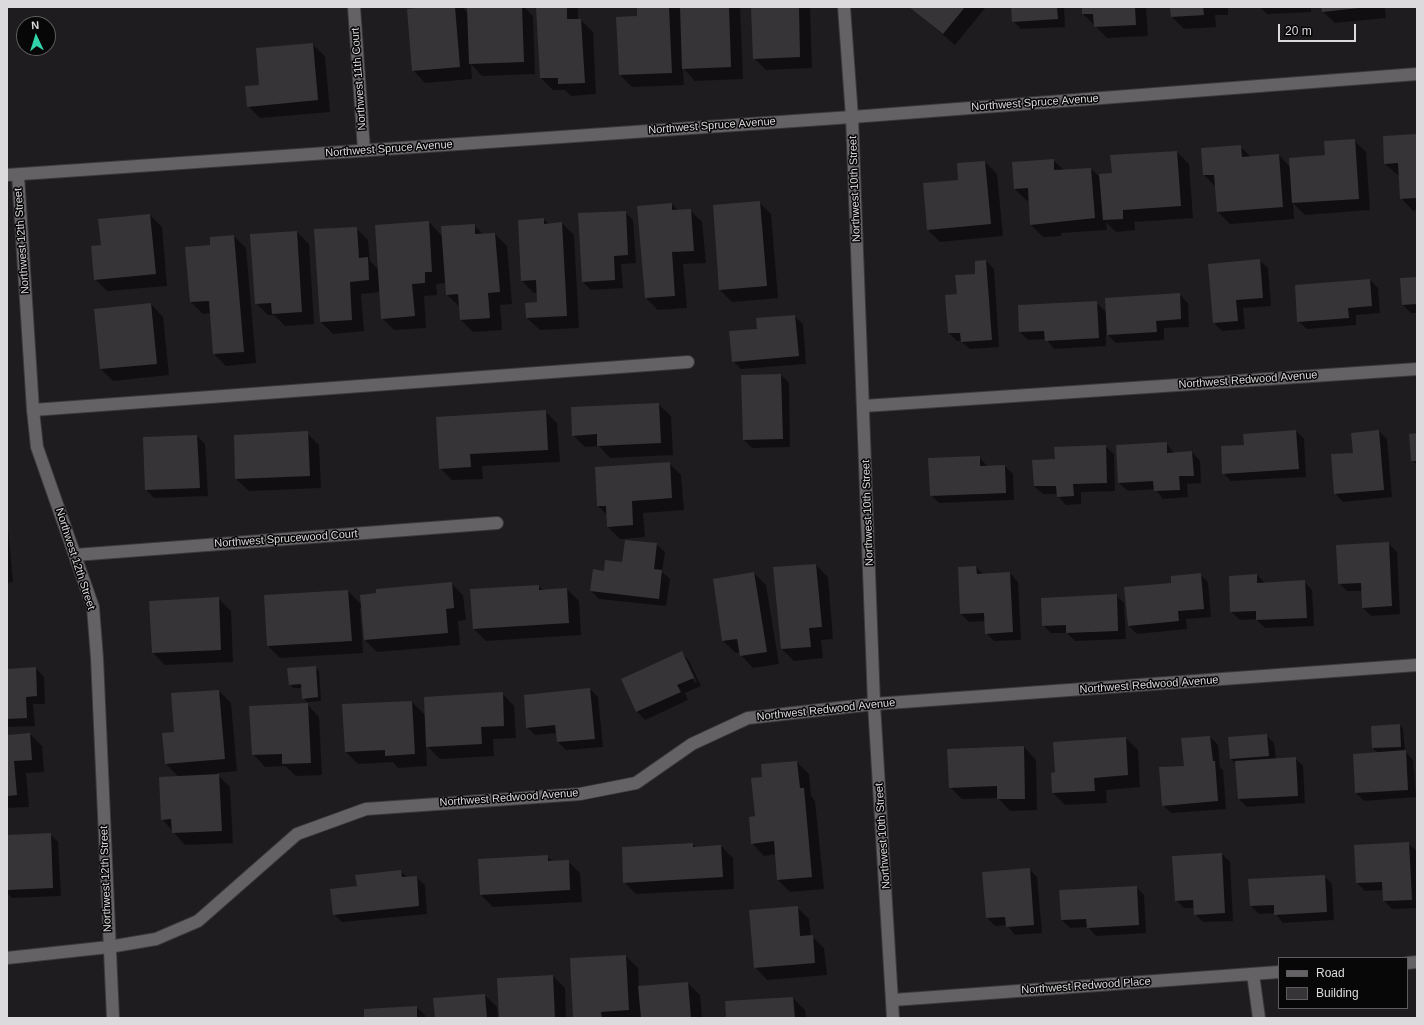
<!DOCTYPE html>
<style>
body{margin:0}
#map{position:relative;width:1424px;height:1025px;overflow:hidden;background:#1e1c1f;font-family:Arial,sans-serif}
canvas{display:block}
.frame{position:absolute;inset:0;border:8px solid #dcdadc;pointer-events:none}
.legend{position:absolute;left:1278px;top:957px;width:130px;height:52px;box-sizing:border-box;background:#080708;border:1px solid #5d5b5d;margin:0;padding:5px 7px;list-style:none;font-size:12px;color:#dcdadc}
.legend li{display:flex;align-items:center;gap:8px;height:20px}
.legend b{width:20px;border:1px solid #5d5b5d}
.north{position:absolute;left:16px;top:16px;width:40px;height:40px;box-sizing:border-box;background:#080708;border:1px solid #5d5b5d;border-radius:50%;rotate:356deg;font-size:11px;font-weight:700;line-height:16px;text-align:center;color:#dcdadc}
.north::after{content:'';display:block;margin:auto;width:14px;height:18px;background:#31d4a9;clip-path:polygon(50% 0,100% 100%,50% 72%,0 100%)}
.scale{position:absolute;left:1278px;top:24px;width:78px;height:18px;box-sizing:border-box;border:2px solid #dcdadc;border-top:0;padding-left:5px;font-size:12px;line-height:14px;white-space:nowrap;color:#dcdadc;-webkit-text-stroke:3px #080708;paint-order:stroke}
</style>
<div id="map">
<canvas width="1424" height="1025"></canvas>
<div class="frame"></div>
<ul class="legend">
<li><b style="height:5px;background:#656266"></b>Road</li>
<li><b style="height:11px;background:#363437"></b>Building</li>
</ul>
<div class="north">N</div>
<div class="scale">20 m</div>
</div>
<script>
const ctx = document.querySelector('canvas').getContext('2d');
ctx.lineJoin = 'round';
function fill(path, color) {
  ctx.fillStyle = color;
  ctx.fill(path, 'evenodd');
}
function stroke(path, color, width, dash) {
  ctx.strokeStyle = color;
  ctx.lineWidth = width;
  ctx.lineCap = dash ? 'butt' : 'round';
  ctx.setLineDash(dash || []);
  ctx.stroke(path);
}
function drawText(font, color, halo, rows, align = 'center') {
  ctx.font = font + ' Arial,sans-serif';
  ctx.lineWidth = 3;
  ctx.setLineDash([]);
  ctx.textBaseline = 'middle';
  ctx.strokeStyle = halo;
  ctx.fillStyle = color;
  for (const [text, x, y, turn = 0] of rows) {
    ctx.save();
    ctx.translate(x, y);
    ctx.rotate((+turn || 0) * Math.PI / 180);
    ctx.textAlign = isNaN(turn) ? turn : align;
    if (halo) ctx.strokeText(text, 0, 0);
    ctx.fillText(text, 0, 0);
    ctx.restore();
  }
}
const shadow = new Path2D(`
 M427 7H462L468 13V7H524L533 16 535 74 482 76 471 64 472 79 425 83 413 70Z
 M537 7H578V20H581L593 32 596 94 571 96 565 90H553L541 78Z
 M638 7H740L743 79 695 81 683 68 684 85 632 87 620 75 617 18 638 17Z
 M752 7 810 8 812 68 766 70 754 58Z
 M910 7H986L955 45Z
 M1012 7H1064L1065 27 1021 29 1013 21Z
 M1083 7H1146L1148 36 1107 38 1083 14Z
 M1171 7H1228V15H1215L1216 27 1184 29 1172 17Z
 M1260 7H1311V12L1267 14Z
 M1322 7H1385L1386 18 1335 23 1322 11Z
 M312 44 325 56 330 112 260 118 248 106 261 86Z
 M1417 135V210L1413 211 1401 198 1399 176 1385 164Z
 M1354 140 1366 152 1370 210 1305 215 1293 203 1294 219 1230 224 1218 212 1216 187 1204 175 1240 146 1251 157 1279 155 1290 167 1326 156Z
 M1177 152 1189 164 1193 218 1134 222 1135 230 1116 232 1106 222 1107 230 1061 233V236L1043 237 1031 225 1029 200 1027 201 1015 189 1053 160 1064 170 1091 169 1101 178Z
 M985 162 997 174 1003 236 940 242 928 230 959 181Z
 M759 202 771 214 778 298 732 302 720 290Z
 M672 204 678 210H690L702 222 706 263 683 264 687 308 658 310 646 298Z
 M625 212 633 220 636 263 621 264 623 288 591 290 583 282Z
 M150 215 162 227 167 286 107 291 95 279 102 246Z
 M544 219 549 224 562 223 574 235 579 328 540 330 527 318 538 303V293H534L522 281Z
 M429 222 442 236 474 225 484 235 495 234 507 246 512 304 500 305 502 330 473 332 461 320 460 307 447 295 446 283 436 284 437 295 424 296 426 328 394 330 382 318 380 292 361 294 364 331 333 334 321 322 356 228 368 240 370 261 379 270Z
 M297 232 309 244 314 324 285 326 274 315H268L256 303Z
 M234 236 246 248 256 363 226 366 214 354 211 313 203 314 191 302 211 246Z
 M1259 260 1268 268 1271 306 1243 308 1245 329 1222 331 1214 323Z
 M986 261 994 269 999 347 970 349 961 341H957L949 333 946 296 958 295 977 275Z
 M1417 278V313H1411L1403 305Z
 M1370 280 1378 288 1380 313 1356 315V325L1307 329 1298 321Z
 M1179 294 1188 303 1189 327 1164 328V340L1116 343 1106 333V346L1054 349 1046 339 1028 340 1020 332 1096 302 1106 312Z
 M151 304 163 317 169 375 113 381 101 369Z
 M794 316 803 324 806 364 741 369 733 361 758 330Z
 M781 375 789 383 790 447 752 448 744 440 742 376Z
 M658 404 671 416 673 455 610 458 599 446 585 447 573 435Z
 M545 411 557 423 560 462 482 466 483 479 452 480 440 468Z
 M1296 431 1304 439 1306 477 1231 481 1223 473 1245 446Z
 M1379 431 1387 439 1392 497 1343 502 1335 493 1354 454Z
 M307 433 319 445 321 488 249 491 236 479 235 435Z
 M1417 434V465L1412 460Z
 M197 436 205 444 208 496 154 498 146 490 144 438Z
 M1166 443 1174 453 1192 452 1200 461 1201 483 1187 484 1188 497 1163 499 1155 489 1128 491 1119 483Z
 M1105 446 1114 454 1115 491 1081 492V504L1066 505 1058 496V494H1043L1034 486 1056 460Z
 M979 457 988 467 1005 466 1013 474 1014 500 939 503 931 495Z
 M669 463 681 475 684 510 643 513 645 537 620 539 608 527 607 515 598 506 596 468Z
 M7 517 13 582 7 583Z
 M656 544 665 552 662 572 670 579 666 606 599 599 591 591 605 572Z
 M1389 544 1397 552 1400 614 1371 616 1363 608 1362 591H1347L1339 583Z
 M816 565 828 577 833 639 821 640 823 658 794 661 782 649Z
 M976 567 984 575 1010 573 1018 582 1021 640 994 641 986 633 985 621 969 622 961 614 959 568Z
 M754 573 766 585 779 664 753 668 741 655 740 652 736 653 723 641Z
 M1200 574 1208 582 1211 617 1186 619 1187 629 1137 634 1129 626 1173 584Z
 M1257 575 1265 583 1304 581 1312 590 1314 626 1265 628 1256 619 1240 620 1231 612 1230 577Z
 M451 583 463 595 466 620 458 621 460 645 377 652 365 640 362 608H360L363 653 280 658 268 646 348 591 362 605Z
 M539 586 544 591 567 589 579 601 581 635 486 641 474 629Z
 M1116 595 1124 603 1126 639 1075 641 1067 633H1051L1043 625Z
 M218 598 231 611 233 662 165 665 153 653Z
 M681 652 689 661 701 686 685 693 688 700 645 720 637 712 622 680ZM685 661H687L697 682 695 683Z
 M315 667 319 671 321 701 307 702 303 698 302 688H293L290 684Z
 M36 668 44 677 45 704H33L35 726 7 727V670Z
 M590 689 598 697 603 747 566 750 558 742 557 733 535 735 527 727Z
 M219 691 231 703 237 771 216 773 230 787 233 843 185 845 162 819 179 777 166 764 163 734 175 733Z
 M502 693 514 706 516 738 493 739 494 756 440 759 426 745 427 766 398 768 393 762 358 764 346 752 412 702 426 716Z
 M307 704 319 717 322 775 296 776 285 766 265 767 253 754Z
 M1400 725 1403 729 1405 751 1413 760 1416 797 1364 801 1356 793 1378 753 1373 748 1372 727Z
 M30 734 42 746 44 772 26 773 29 807 7 808V736Z
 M1266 735 1274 743 1276 759 1295 758 1303 766 1305 803 1247 807 1239 799 1236 764 1231 759Z
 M1210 737 1218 745 1220 768 1223 770 1226 809 1171 813 1163 805 1185 766Z
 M1126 738 1138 750 1140 787 1106 790 1107 803 1065 805 1053 793Z
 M1024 747 1036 760 1037 810 1010 811 998 798 962 799 950 787Z
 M797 762 809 774 811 796 815 801 824 889 790 892 778 880 776 854 764 856 752 843 763 778Z
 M50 834 58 842 61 896 12 898 7 893V836Z
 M1408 843 1417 851V908L1392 909 1384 901V890L1365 891 1357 883Z
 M693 844 696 847 721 846 733 858 734 889 636 894 624 882Z
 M1222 854 1230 862 1233 921 1203 922 1195 914 1194 908H1184L1176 900Z
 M547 856 553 862 568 861 580 873 582 902 493 907 481 895Z
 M1029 869 1037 877 1042 933 1015 935 1007 925 995 926 987 918Z
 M401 872 408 878 416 877 425 885 427 914 342 922 334 914 358 887Z
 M1324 876 1332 884 1334 920 1283 923 1275 913 1259 914 1251 906Z
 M1136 887 1144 895 1146 933 1096 936 1088 927 1070 928 1062 920 1060 891Z
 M797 907 809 919 811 936 824 948 827 975 767 980 755 967Z
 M626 956 638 968 639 987 688 983 700 995 702 1018H574Z
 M553 976 565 988 566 1018H436L485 995 497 1007 498 1018H500Z
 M793 998 805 1010 806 1018H727Z
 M416 1007 425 1015V1018H365Z`);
const building = new Path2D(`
 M426 7H455L460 67 412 71 407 9Z
 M467 7H522L524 62 469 64Z
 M536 7H567V19H581L585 83 558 84V78H540Z
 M637 7H669L672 73 619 75 616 17 637 16Z
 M680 7H729L731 67 682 69Z
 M751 7H799L800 57 753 59Z
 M909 7H965L943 34Z
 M1011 7H1057L1058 19 1012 22Z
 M1082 7H1135L1136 25 1094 27 1093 14H1082Z
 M1170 7H1203L1204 15 1171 17Z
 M1321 7H1359V8L1322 12Z
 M313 43 318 100 247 107 245 86 259 85 256 48Z
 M1417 134V198L1400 199 1398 163 1384 164 1383 136Z
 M1355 139 1359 199 1292 203 1289 158 1325 155 1324 141Z
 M1241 145 1242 157 1279 154 1283 207 1217 212 1214 175H1203L1201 148Z
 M1177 151 1181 206 1123 210V219L1103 220 1099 174 1112 173 1110 155Z
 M1054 159V170L1091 168 1095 218 1030 225 1028 188 1014 189 1012 162Z
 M985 161 991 224 927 230 923 183 958 180 957 163Z
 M760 201 767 286 719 290 713 205Z
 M672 203V210L691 209 694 251 672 252 675 296 645 298 637 206Z
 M626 211 628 255 614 256 615 280 582 282 578 213Z
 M150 214 156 274 94 280 91 246 101 245 98 219Z
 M544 218V224L562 222 567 316 526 318 525 303 537 302 536 280 521 281 518 220Z
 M429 221 432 272H425V283L412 284 415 316 381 319 375 225Z
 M475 224V234L495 233 500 292 488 293 490 318 460 320 458 294 446 295 441 226Z
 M357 227 359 258 368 257 369 280 350 282 352 320 320 322 314 229Z
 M297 231 302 312 272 314 271 303 255 304 250 234Z
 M234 235 244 352 213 354 209 301 190 302 185 247 210 245V237Z
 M1260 259 1263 298 1236 300 1238 321 1213 323 1208 264Z
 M986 260 992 340 961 342 960 333H948L945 295 957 294 955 275 975 274V261Z
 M1417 277V304L1402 305 1400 278Z
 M1370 279 1372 306 1348 308 1349 318 1297 322 1295 285Z
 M1180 293 1181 319 1156 321 1157 332 1107 335 1105 298Z
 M1097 301 1099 338 1045 341 1044 331 1019 332 1018 305Z
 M151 303 157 364 100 369 94 309Z
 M795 315 799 356 732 362 729 331 757 329 756 318Z
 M781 374 783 439 743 440 741 375Z
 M659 403 661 443 597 446V434L572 436 571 407Z
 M546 410 548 450 470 454 471 467 439 469 436 417Z
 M1296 430 1299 469 1222 474 1221 446 1244 445 1243 434Z
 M1379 430 1384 490 1334 494 1331 454 1353 453 1351 433Z
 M308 431 310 476 235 479 234 435Z
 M1417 433V461H1411L1409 434Z
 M197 435 200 488 145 490 143 437Z
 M1167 442V453L1192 451 1194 476H1179L1180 490 1154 491 1153 481 1118 483 1116 445Z
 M1106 445 1107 483 1073 484 1074 496 1057 497 1056 486H1034L1032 460 1055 459 1054 447Z
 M980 456V466L1005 465 1006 493 930 496 928 458Z
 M670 462 672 498 632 501 633 525 607 527 606 506H597L595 467Z
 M625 540 657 543 654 569 662 570 659 599 590 591 593 569 604 571 605 560 622 562Z
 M1389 542 1392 606 1362 608 1361 583 1338 584 1336 545Z
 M816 564 822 627 809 628 811 647 781 649 773 567Z
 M976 566 977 574 1010 572 1013 632 985 634 984 613 960 614 958 567Z
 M754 572 767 652 740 656 737 639 722 641 713 579Z
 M1201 573 1204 609 1178 611 1179 621 1128 626 1124 587 1171 583V576Z
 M1257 574V583L1305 580 1307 618 1256 620V611L1230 612 1229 576Z
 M452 582 454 608 446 609 448 633 364 640 360 595 376 593V589Z
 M539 585V590L567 588 569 623 473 629 470 589Z
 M348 590 352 641 267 646 264 595Z
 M1117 594 1118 631 1066 633V625L1042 626 1041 598Z
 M219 597 221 650 152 653 149 601Z
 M682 651 694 678 677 685 681 692 636 712 621 679Z
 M316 666 318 697 302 699 301 684 289 685 287 668Z
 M36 667 37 696 26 697 27 718 7 719V669Z
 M590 688 595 739 557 742 555 725 526 728 524 695Z
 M219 690 225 759 165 764 162 733 174 732 171 693Z
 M503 692 504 726 481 727 482 744 426 747 424 697Z
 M412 701 415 754 385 756V750L345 752 342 704Z
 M308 703 311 763 282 764V754L252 755 249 706Z
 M1400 724 1401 747 1372 748 1371 726Z
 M30 733 32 760 14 761 17 795 7 796V735Z
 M1267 734 1269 756 1230 759 1228 737Z
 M1210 736 1213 761H1215L1218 801 1162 806 1159 767 1184 766 1181 738Z
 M1126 737 1128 775 1094 778 1095 791 1052 793 1051 773 1055 772 1053 742Z
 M1024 746 1025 799H997V786L949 788 947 749Z
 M1406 750 1408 790 1355 793 1353 754Z
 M1296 757 1298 796 1238 799 1235 761Z
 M797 761 800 788H804L812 877 777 880 774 841 751 844 749 817 755 816 751 778 762 777 761 764Z
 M219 774 222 831 172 833 171 819 161 820 159 777Z
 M51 833 53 888 7 890V835Z
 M1409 842 1412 900 1383 901 1382 882 1356 883 1354 845Z
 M693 843V847L721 845 723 877 623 883 622 847Z
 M1222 853 1225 913 1194 915 1193 900 1175 901 1172 856Z
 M548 855V861L569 860 570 890 480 895 478 859Z
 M1030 868 1034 925 1006 927 1005 917 986 918 982 872Z
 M401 870 402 877 417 876 419 906 333 915 330 889 357 886 355 875Z
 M1325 875 1327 912 1274 915V905L1250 906 1248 879Z
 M1137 886 1139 925 1087 928 1086 919 1061 920 1059 890Z
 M798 906 800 936 813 935 815 963 754 968 749 910Z
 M626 955 629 1010 601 1012 602 1018H573L570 958Z
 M553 975 555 1018H499L497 978Z
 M688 982 691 1018H641L638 986Z
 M485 994 487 1018H435L433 998Z
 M793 997 795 1018H726L725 1001Z
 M417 1006V1018H364V1009Z`);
const service = new Path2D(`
 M33 410 688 362`);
const minor = new Path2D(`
 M354 7 364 150
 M7 175 852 117 1417 74
 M18 175 33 410 37 447 93 607 97 658 113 1018
 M864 406 1417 369
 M75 555 497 523
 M7 958 109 947 156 939 198 921 297 834 366 809 580 794 636 783 692 744 748 718 874 704 1417 665
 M1407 963 1417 962
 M1253 974 1259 1018
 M893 1000 1279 972`);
const tertiary = new Path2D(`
 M844 7 852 117 874 704 893 1018`);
const streetNames = [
 ["Northwest 11th Court",359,79,-94],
 ["Northwest Spruce Avenue",1035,103,-4],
 ["Northwest Spruce Avenue",712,126,-4],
 ["Northwest Spruce Avenue",389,149,-4],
 ["Northwest 10th Street",855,189,-92],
 ["Northwest 12th Street",22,241,-94],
 ["Northwest Redwood Avenue",1248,380,-4],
 ["Northwest 10th Street",868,513,-92],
 ["Northwest Sprucewood Court",286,539,-4],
 ["Northwest 12th Street",75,559,72],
 ["Northwest Redwood Avenue",1149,685,-4],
 ["Northwest Redwood Avenue",826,710,-6],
 ["Northwest Redwood Avenue",509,798,-4],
 ["Northwest 10th Street",883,836,-94],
 ["Northwest 12th Street",106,879,-92],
 ["Northwest Redwood Place",1086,986,-4]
];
fill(shadow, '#0007');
fill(building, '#363437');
stroke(service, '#3b393c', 14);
stroke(minor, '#3b393c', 14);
stroke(tertiary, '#3b393c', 14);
stroke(service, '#656266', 12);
stroke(minor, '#656266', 12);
stroke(tertiary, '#656266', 12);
drawText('11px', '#dcdadc', '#080708', streetNames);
</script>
